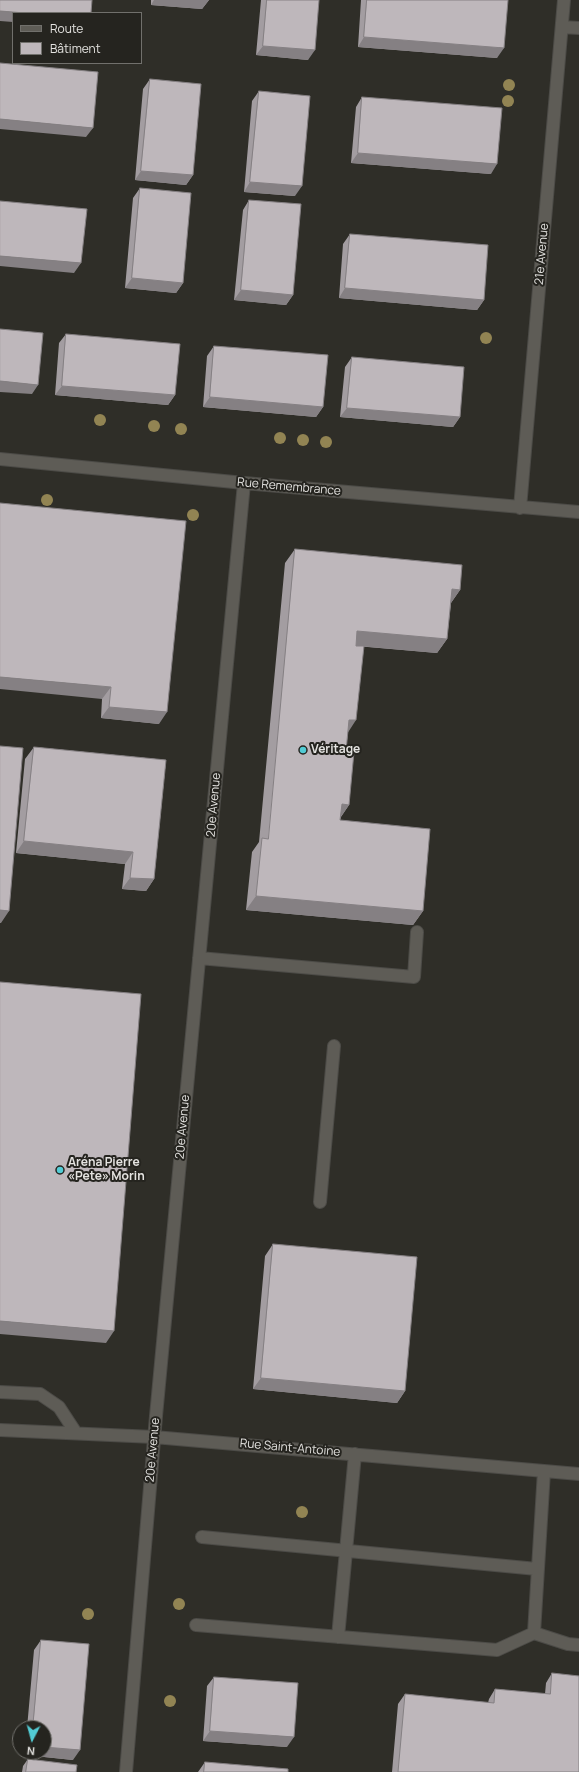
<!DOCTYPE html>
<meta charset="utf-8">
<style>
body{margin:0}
#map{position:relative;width:579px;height:1772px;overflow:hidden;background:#2f2e28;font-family:Manrope,sans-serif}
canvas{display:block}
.legend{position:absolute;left:12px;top:12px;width:130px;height:52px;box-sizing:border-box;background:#25241f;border:1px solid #71706c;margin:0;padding:5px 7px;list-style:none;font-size:12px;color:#e4e3e0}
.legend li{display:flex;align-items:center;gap:8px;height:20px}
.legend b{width:20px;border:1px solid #71706c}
.north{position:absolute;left:12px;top:1720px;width:40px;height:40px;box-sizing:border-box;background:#25241f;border:1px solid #71706c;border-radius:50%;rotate:186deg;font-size:11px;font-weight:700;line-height:16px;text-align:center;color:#e4e3e0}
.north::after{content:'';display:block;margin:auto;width:14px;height:18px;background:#52ccd5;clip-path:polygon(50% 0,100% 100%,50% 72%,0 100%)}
</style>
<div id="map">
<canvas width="579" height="1772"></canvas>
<ul class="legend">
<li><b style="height:5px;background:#5e5c56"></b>Route</li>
<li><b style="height:11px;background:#beb7bb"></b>Bâtiment</li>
</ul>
<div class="north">N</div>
</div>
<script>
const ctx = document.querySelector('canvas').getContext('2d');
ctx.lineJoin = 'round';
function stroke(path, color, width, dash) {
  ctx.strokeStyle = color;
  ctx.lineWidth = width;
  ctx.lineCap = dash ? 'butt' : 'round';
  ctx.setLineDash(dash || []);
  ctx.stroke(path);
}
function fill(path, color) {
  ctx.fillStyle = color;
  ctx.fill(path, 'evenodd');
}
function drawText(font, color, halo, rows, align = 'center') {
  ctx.font = font + ' Manrope,sans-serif';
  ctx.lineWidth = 4;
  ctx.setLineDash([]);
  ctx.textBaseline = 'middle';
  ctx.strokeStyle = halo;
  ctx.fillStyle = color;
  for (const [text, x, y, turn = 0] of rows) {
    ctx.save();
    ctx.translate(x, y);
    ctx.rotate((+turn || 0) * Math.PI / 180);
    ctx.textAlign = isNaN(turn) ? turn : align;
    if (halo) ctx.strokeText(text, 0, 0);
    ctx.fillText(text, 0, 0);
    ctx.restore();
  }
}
const minor = new Path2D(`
 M562 27 579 28
 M0 459 244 483 579 512
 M520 508 564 0
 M199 958 414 977 417 932
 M320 1202 334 1046
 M0 1392 40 1394 59 1407 76 1433
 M0 1430 154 1437 579 1474
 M202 1537 537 1569
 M196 1625 497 1650 534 1633 544 1471
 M534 1633 568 1644 579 1645
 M338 1637 355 1454
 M126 1772 156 1416 244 483`);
const trees = [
 [509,85],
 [508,101],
 [486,338],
 [100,420],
 [154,426],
 [181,429],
 [280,438],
 [303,440],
 [326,442],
 [47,500],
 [193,515],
 [302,1512],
 [179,1604],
 [88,1614],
 [170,1701]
];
const wall = new Path2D(`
 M151 0H209L202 9 151 5Z
 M261 0H319L308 60 256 55Z
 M361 0H508L497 58 358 47Z
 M150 79 193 175 186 185 135 180 143 89Z
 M259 91 295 196 244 192 252 101Z
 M362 97 491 174 351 163 356 107Z
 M140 188 183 283 176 293 125 288 133 198Z
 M249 200 293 295 286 305 234 300 243 210Z
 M350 234 484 300 477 310 339 298 343 244Z
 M66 334 175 395 168 405 55 395 59 343Z
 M214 346 323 407 316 417 203 407 207 356Z
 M352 357 460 417 453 427 340 417 345 367Z
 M0 503 159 724 101 718 102 699Z
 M295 549 460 590 451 603 447 639 437 653 356 646 346 751 349 805 341 817 340 820 423 911 413 925 246 910 252 852 259 842 285 563Z
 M34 747 166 760 154 879 146 891 122 889 125 864 16 853 25 759Z
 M273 1244 405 1391 397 1403 253 1389 265 1256Z
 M41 1640 73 1760 25 1755V1752H44V1728H27L34 1650Z
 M552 1673 579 1772H392L398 1704 405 1694 488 1703 489 1699 495 1689 545 1694 546 1683Z
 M214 1677 287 1747 203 1741 207 1686Z
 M28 1759 76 1772H22L23 1766Z
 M205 1762 288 1772H198Z`);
const shadedWall = new Path2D(`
 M154 0H209L202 9 151 5Z
 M0 11 25 13H13V22L0 21Z
 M364 37 504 48 497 58 358 47Z
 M263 46 315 50 308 60 256 55Z
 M0 119 93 128 86 137 0 129Z
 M358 153 497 164 491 174 351 163Z
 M141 171 193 175 186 185 135 180Z
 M250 182 302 186 295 196 244 192Z
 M0 256 81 263 74 273 0 266Z
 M132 278 183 283 176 293 125 288Z
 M345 288 484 300 477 310 339 298Z
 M241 290 293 295 286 305 234 300Z
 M0 381 38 385 32 394 0 392Z
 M62 386 175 395 168 405 55 395Z
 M210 397 323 407 316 417 203 407Z
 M347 408 460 417 453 427 340 417Z
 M452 589 460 590 450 604Z
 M357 631 447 639 437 653 347 645Z
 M0 677 111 687 102 699 0 689Z
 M109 707 167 712 159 724 101 718Z
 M349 720H356L347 734Z
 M342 804 349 805 339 819Z
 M24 841 133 852 125 864 16 853Z
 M130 878 154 879 146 891 122 889Z
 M256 896 423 911 413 925 246 910Z
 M0 910 9 911 1 923H0Z
 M0 1321 114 1331 106 1343 0 1334Z
 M261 1378 405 1391 397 1403 253 1389Z
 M210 1731 294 1737 287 1747 203 1741Z
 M44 1747 80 1750 73 1760 25 1755 27 1752H44Z`);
const building = new Path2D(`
 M0 0H92L91 13H25L0 11Z
 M267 0H319L315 50 263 46Z
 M367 0H508L504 48 364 37Z
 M0 63 98 72 93 128 0 119Z
 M150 79 201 84 193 175 141 171Z
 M259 91 310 96 302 186 250 182Z
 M362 97 502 108 497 164 358 153Z
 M140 188 191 193 183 283 132 278Z
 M249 200 301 204 293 295 241 290Z
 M0 201 87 209 81 263 0 256Z
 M350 234 488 245 484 300 345 288Z
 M0 329 43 333 38 385 0 381Z
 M66 334 180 344 175 395 62 386Z
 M214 346 328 355 323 407 210 397Z
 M352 357 464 367 460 417 347 408Z
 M0 503 186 521 167 712 109 707 111 687 0 677Z
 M295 549 462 565 460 590 452 589 447 639 357 631 356 646H364L356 720H349L346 751 354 752 349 805 342 804 340 820 430 829 423 911 256 896 262 838 268 839Z
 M0 746 23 748 9 911 0 910Z
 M34 747 166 760 154 879 130 878 133 852 24 841Z
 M0 982 141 994 114 1331 0 1321Z
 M273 1244 417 1257 405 1391 261 1378Z
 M41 1640 89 1644 80 1750 44 1747V1728H33Z
 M552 1673 579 1676V1772H398L405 1694 494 1703 495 1689 550 1694Z
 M214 1677 298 1683 294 1737 210 1731Z
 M28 1759 77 1765 76 1772H26Z
 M205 1762 288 1769V1772H204Z`);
const markers = [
 [303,750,4,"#52ccd5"],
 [60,1170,4,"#52ccd5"]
];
const streetNames = [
 ["21e Avenue",542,254,-85],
 ["Rue Remembrance",289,487,5],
 ["20e Avenue",214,805,-85],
 ["20e Avenue",183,1127,-85],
 ["Rue Saint-Antoine",290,1448,5],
 ["20e Avenue",153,1450,-85]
];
const poiNames = [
 ["Véritage",311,750],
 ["Aréna Pierre",68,1163],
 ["«Pete» Morin",68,1177]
];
stroke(minor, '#4c4b47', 14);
stroke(minor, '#5e5c56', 12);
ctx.fillStyle = '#928453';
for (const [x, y] of trees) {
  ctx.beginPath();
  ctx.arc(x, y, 6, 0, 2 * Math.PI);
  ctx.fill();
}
fill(wall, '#a39da1');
fill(shadedWall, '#858083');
fill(building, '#beb7bb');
stroke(building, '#858083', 1);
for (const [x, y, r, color] of markers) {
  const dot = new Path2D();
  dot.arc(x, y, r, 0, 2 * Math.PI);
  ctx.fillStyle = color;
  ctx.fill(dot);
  stroke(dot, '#25241f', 1.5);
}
drawText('12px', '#e4e3e0', '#25241f', streetNames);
drawText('bold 12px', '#e4e3e0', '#25241f', poiNames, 'left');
</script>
